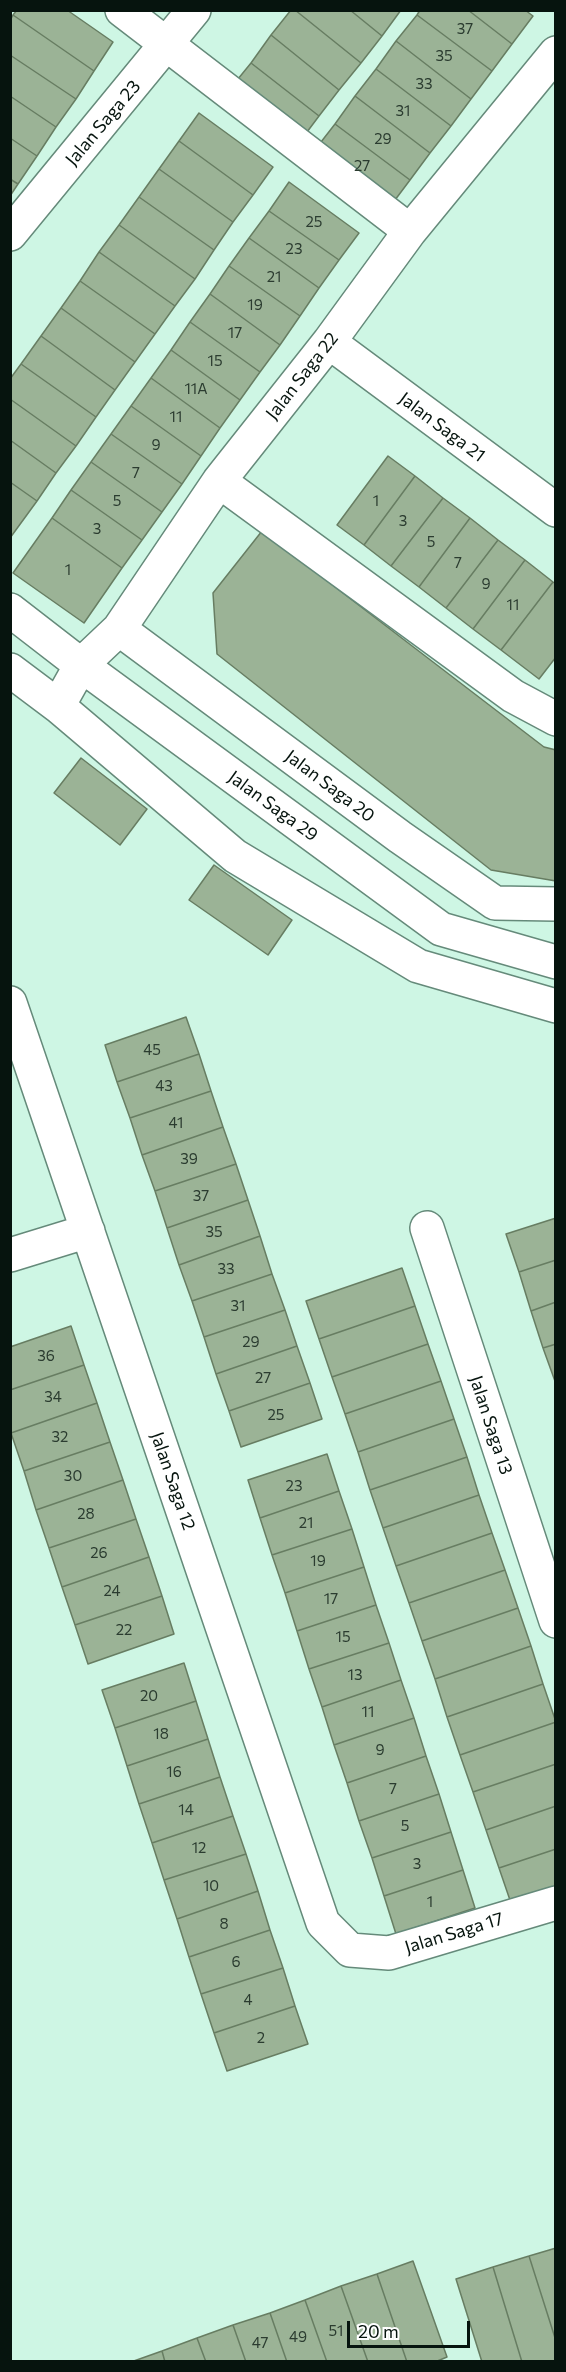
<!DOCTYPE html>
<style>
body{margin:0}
#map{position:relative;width:566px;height:2372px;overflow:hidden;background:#cef6e4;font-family:Commissioner,sans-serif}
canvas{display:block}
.frame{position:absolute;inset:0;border:12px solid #06140e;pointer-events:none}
.scale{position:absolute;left:347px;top:2321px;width:123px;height:27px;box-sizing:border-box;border:3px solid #06140e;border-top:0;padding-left:8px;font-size:18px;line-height:21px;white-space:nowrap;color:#06140e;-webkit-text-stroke:4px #fff;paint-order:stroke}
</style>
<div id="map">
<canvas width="566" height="2372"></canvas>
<div class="frame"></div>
<div class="scale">20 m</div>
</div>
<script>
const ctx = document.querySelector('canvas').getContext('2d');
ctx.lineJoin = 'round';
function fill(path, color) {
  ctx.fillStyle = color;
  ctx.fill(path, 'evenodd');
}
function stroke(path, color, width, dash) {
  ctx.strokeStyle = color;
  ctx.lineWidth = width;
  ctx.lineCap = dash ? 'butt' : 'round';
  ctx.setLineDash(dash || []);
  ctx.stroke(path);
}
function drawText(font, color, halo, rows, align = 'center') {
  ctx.font = font + ' Commissioner,sans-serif';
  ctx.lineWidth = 5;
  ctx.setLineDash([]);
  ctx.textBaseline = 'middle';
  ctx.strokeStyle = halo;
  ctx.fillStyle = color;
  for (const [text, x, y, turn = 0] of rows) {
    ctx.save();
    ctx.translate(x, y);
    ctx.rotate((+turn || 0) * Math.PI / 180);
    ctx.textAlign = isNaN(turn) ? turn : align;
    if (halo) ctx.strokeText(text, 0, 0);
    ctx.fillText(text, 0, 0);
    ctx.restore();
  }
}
const building = new Path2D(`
 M17 10H67L113 42 94 71 13 15Z
 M291 10H295L361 63 339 90 271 35Z
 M295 10H350L382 36 361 63Z
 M350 10H401L382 36Z
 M420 10H468L512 44 492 71 417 15Z
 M468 10H525L533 16 512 44Z
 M13 15 94 71 76 99 10 55V20Z
 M417 15 492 71 471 99 396 41Z
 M271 35 339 90 319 116 251 63Z
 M396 41 471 99 451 126 376 69Z
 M10 55 76 99 56 127 10 96Z
 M251 63 319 116 298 144 229 90Z
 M376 69 451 126 430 153 355 96Z
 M10 96 56 127 37 156 10 138Z
 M355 96 430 153 410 180 335 124Z
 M199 113 273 167 253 195 179 141Z
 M335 124 410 180 389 208 314 151Z
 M10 138 37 156 18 184 10 179Z
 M179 141 253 195 233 222 159 169Z
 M159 169 233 222 214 250 139 197Z
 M10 179 18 184 10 196Z
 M289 182 359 233 339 260 269 211Z
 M139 197 214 250 195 279 119 225Z
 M269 211 339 260 319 288 249 238Z
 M119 225 195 279 175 306 99 252Z
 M249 238 319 288 300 316 229 266Z
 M99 252 175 306 155 334 80 281Z
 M229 266 300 316 280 345 210 294Z
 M80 281 155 334 135 362 61 308Z
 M210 294 280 345 260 372 190 322Z
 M61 308 135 362 115 390 41 336Z
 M190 322 260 372 240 400 171 350Z
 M41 336 115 390 96 417 21 364Z
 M171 350 240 400 220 428 151 378Z
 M21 364 96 417 76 446 10 399V379Z
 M151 378 220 428 201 456 131 406Z
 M10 399 76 446 56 473 10 440Z
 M131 406 201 456 182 484 111 434Z
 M111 434 182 484 162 512 91 462Z
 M10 440 56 473 37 501 10 482Z
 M388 456 415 476 364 545 337 525Z
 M91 462 162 512 142 540 71 490Z
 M415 476 443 498 391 566 364 545Z
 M10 482 37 501 10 538Z
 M71 490 142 540 122 568 52 518Z
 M443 498 470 518 419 587 391 566Z
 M52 518 122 568 84 623 13 573Z
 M470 518 498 540 446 608 419 587Z
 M262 531 544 747 556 750V881L491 870 217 654 213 593Z
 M498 540 525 560 473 629 446 608Z
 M525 560 553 582 501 650 473 629Z
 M553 582 556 584V657L539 679 501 650Z
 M81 758 147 809 120 845 54 793Z
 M214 865 292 920 268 955 189 900Z
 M186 1017 199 1054 117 1082 105 1045Z
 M199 1054 211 1091 130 1118 117 1082Z
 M211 1091 223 1127 142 1155 130 1118Z
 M223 1127 236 1164 155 1191 142 1155Z
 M236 1164 248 1200 167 1228 155 1191Z
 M248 1200 260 1236 179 1265 167 1228Z
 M556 1218V1260L519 1272 506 1234Z
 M260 1236 272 1274 192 1301 179 1265Z
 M556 1260V1302L531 1311 519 1272Z
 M402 1268 415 1306 319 1339 306 1301Z
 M272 1274 285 1310 204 1337 192 1301Z
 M556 1302V1344L543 1348 531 1311Z
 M415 1306 428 1344 332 1377 319 1339Z
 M285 1310 297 1346 216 1374 204 1337Z
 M71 1326 84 1365 10 1390V1347Z
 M428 1344 441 1381 345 1414 332 1377Z
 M556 1344V1384L543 1348Z
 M297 1346 310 1383 229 1411 216 1374Z
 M84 1365 97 1403 11 1433 10 1390Z
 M441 1381 454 1419 358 1452 345 1414Z
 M310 1383 322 1419 241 1447 229 1411Z
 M97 1403 110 1442 24 1471 11 1433Z
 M454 1419 467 1457 370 1490 358 1452Z
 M110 1442 123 1480 36 1510 24 1471Z
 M327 1454 339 1491 260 1518 248 1480Z
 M467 1457 479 1495 383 1528 370 1490Z
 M123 1480 136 1519 49 1548 36 1510Z
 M339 1491 352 1529 272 1555 260 1518Z
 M479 1495 492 1533 396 1566 383 1528Z
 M136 1519 149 1557 62 1587 49 1548Z
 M352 1529 364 1567 285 1593 272 1555Z
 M492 1533 505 1570 409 1603 396 1566Z
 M149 1557 162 1596 75 1625 62 1587Z
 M364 1567 376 1605 297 1631 285 1593Z
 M505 1570 518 1608 422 1641 409 1603Z
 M162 1596 174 1634 88 1664 75 1625Z
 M376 1605 389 1643 309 1669 297 1631Z
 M518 1608 531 1646 435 1679 422 1641Z
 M389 1643 401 1680 322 1707 309 1669Z
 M531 1646 543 1684 447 1717 435 1679Z
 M184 1663 196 1701 115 1728 102 1690Z
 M401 1680 414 1718 334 1745 322 1707Z
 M543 1684 556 1722 460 1755 447 1717Z
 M196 1701 208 1739 127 1766 115 1728Z
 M414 1718 426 1756 347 1783 334 1745Z
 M556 1722V1764L473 1792 460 1755Z
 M208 1739 220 1777 139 1804 127 1766Z
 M426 1756 439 1794 359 1821 347 1783Z
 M556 1764V1806L486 1830 473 1792Z
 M220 1777 233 1816 152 1843 139 1804Z
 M439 1794 451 1832 372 1858 359 1821Z
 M556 1806V1849L499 1868 486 1830Z
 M233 1816 246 1854 164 1880 152 1843Z
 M451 1832 463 1870 384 1896 372 1858Z
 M556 1849V1891L512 1906 499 1868Z
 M246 1854 258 1891 177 1919 164 1880Z
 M463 1870 475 1908 396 1934 384 1896Z
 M258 1891 270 1930 189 1957 177 1919Z
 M270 1930 283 1968 201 1994 189 1957Z
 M283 1968 295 2006 214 2033 201 1994Z
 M295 2006 308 2044 227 2071 214 2033Z
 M556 2248V2341L529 2256Z
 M529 2256 556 2341V2360L552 2362H522L493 2267Z
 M413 2261 447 2357 435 2362H407L377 2274Z
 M493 2267 522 2362H482L456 2279Z
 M377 2274 407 2362H368L341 2286Z
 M341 2286 368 2362H327L305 2300Z
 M305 2300 327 2362H287L270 2313Z
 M270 2313 287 2362H246L233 2325Z
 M233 2325 246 2362H206L197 2338Z
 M197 2338 206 2362H165L162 2351Z
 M162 2351 165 2362H131Z`);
const minor = new Path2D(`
 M122 10 410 231
 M10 234 194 10
 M329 342 556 510
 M219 481 513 696 556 719
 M10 610 81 665 441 929 556 962
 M119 629 400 837 495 903 556 904
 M10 670 58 706 235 856 418 966 556 1006
 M58 706 81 665 119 629 219 481 329 342 410 231 556 53
 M10 1003 323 1923 350 1950 389 1953 556 1903
 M427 1228 556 1621
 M10 1255 88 1231`);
const numberNames = [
 ["37",465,29],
 ["35",444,56],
 ["33",424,84],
 ["31",403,111],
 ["29",383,139],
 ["27",362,166],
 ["25",314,222],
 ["23",294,249],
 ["21",274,277],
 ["19",255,305],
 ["17",235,333],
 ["15",215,361],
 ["11A",196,389],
 ["11",176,417],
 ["9",156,445],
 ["7",136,473],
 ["5",117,501],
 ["1",376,501],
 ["3",403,521],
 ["3",97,529],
 ["5",431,542],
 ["7",458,563],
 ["1",68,570],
 ["9",486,584],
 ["11",513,605],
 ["45",152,1050],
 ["43",164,1086],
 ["41",176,1123],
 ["39",189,1159],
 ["37",201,1196],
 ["35",214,1232],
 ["33",226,1269],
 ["31",238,1306],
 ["29",251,1342],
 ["36",46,1356],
 ["27",263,1378],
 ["34",53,1397],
 ["25",276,1415],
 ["32",60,1437],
 ["30",73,1476],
 ["23",294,1486],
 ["28",86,1514],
 ["21",306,1523],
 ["26",99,1553],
 ["19",318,1561],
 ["24",112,1591],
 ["17",331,1599],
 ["22",124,1630],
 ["15",343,1637],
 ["13",355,1675],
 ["20",149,1696],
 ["11",368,1712],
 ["18",161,1734],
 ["9",380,1750],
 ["16",174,1772],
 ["7",393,1789],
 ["14",186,1810],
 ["5",405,1826],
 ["12",199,1848],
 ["3",417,1864],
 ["10",211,1886],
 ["1",430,1902],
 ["8",224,1924],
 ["6",236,1962],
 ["4",248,2000],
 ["2",261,2038],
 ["51",336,2331],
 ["49",298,2337],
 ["47",260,2343]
];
const streetNames = [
 ["Jalan Saga 23",103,123,-50],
 ["Jalan Saga 22",302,376,-52],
 ["Jalan Saga 21",442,427,37],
 ["Jalan Saga 20",330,786,37],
 ["Jalan Saga 29",273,806,36],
 ["Jalan Saga 13",491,1425,72],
 ["Jalan Saga 12",173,1481,71],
 ["Jalan Saga 17",454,1933,-17]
];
fill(building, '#9bb396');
stroke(building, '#677d62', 1.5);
stroke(minor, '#658a7a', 36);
stroke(minor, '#fff', 33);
drawText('15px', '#2b3c30', null, numberNames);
drawText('18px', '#06140e', '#fff', streetNames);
</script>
